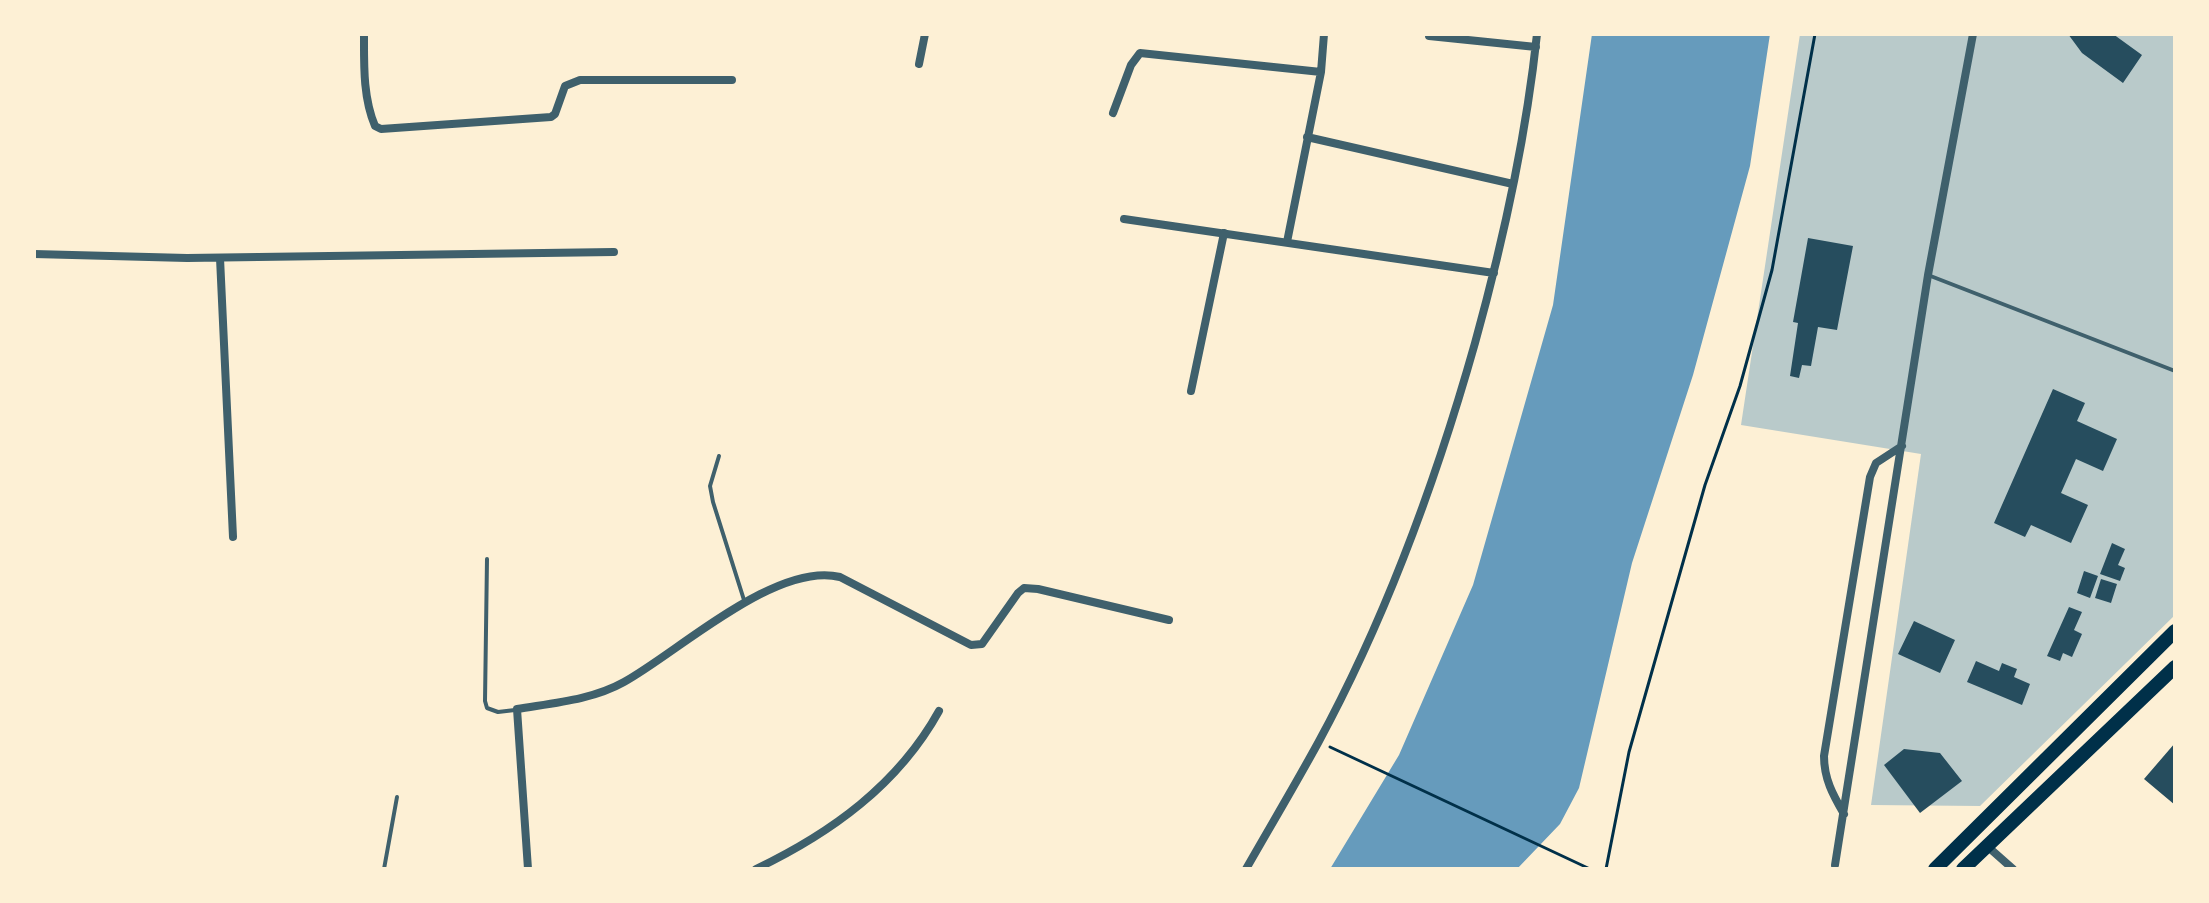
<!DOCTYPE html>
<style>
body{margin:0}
#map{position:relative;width:2209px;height:903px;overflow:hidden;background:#fdf0d5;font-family:Rubik,sans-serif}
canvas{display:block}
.frame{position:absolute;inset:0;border:36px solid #fdf0d5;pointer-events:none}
</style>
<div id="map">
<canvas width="2209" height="903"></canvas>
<div class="frame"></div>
</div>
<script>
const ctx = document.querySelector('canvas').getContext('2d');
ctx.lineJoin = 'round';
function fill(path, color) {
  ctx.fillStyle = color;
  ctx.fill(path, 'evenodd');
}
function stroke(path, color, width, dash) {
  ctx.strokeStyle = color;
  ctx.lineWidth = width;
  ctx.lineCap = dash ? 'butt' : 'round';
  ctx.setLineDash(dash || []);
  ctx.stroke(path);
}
const green = new Path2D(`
 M1800 34H2175V615L1980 806 1871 805 1921 454 1741 425Z`);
const water = new Path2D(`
 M1592 34H1770L1750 166 1693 375 1632 563 1579 788 1560 824 1517 869H1330L1399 755 1473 585 1553 305Z`);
const building = new Path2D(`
 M2068 34H2113L2142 55 2123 83 2082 53Z
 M1808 238 1853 246 1837 330 1818 327 1811 366 1802 365 1799 378 1790 376 1798 323 1793 322Z
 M2053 389 2085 403 2077 421 2117 439 2103 471 2076 459 2061 493 2088 505 2071 543 2031 525 2025 537 1994 523Z
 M2112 543 2125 549 2118 565 2125 568 2120 581 2100 574Z
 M2084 571 2098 576 2090 598 2077 593Z
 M2101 579 2117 584 2111 603 2095 598Z
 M2069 607 2082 612 2074 630 2082 634 2072 657 2063 653 2060 661 2047 656Z
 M1914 621 1955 640 1940 673 1898 654Z
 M1976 661 1999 671 2002 663 2017 669 2014 677 2030 684 2022 705 1967 682Z
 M2175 743V805L2144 779Z
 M1904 749 1940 753 1962 781 1920 813 1884 765Z`);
const path = new Path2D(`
 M1330 747 1590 869
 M1606 869 1629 752 1705 485 1740 386 1772 270 1815 34`);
const service = new Path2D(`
 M1928 275 2175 371
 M719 456 710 486 713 502 744 600
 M487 559 485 701 487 708 498 712 515 710
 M384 869 397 797`);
const minor = new Path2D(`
 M364 34C364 65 363 98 375 126L381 129 551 117 555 114 565 86 580 80H732
 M1429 36 1536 47
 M919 64 925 34
 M1113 113 1131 65 1140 53 1321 72
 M1307 137 1513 184
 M1124 219 1494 273
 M1287 242 1321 72 1324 34
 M34 254 187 258 614 252
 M220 258 233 537
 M1191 391 1224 233
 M1844 814C1833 795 1824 779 1824 756L1870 477 1876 463 1902 446
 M1987 846 2013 869
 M1835 865 1928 275 1973 34
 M528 869 517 709C553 703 592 700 624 682 677 653 776 561 840 577L971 645 982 644 1018 593 1024 588 1038 589 1169 620
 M756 869C831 833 898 785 939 711
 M1246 869C1270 827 1295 785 1318 743 1387 616 1436 481 1475 343 1503 242 1526 138 1537 34`);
const trunk = new Path2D(`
 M1935 869 2175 631
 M1963 869 2175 667`);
fill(green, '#b9caca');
fill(water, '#669bbc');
fill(building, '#264d5e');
stroke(path, '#003049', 3);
stroke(service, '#3f606c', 4);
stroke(minor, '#3f606c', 8);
stroke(trunk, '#003049', 14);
</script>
